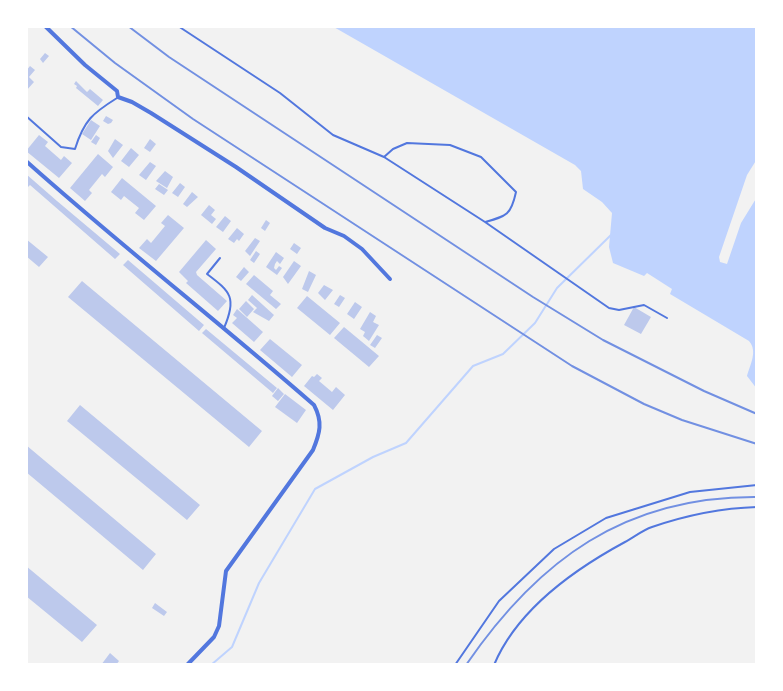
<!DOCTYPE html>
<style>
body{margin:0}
#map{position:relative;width:783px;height:691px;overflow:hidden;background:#f2f2f2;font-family:"Exo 2",sans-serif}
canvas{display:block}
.frame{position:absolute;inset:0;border:28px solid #fff;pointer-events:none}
</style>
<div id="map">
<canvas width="783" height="691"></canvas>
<div class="frame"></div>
</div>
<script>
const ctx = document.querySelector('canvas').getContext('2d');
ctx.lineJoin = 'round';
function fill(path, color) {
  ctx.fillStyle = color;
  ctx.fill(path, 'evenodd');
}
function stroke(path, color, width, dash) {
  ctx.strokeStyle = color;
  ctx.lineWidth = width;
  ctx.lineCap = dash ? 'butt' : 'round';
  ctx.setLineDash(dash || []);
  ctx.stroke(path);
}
const water = new Path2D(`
 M332 26H757V159L747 175 719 257 720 262 727 264 741 223 757 197V389L747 376C750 365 758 351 749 341L670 294 672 289 647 273 644 276 613 263 609 247 612 213 602 202 583 189 581 171 575 165Z`);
const stream = new Path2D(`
 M211 665 232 647 259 583 315 489 373 457 406 443 473 366 503 354 535 323 557 288 613 233`);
const building = new Path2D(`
 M45 53 49 56 43 63 40 59Z
 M30 66 35 70 29 77 34 82 26 91V71Z
 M76 81 87 92 90 89 103 100 98 106 76 88 77 86 74 84Z
 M106 116 113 120 111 123 108 124 103 121Z
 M91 120 100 126 91 140 82 134Z
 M39 135 48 142 45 146 61 160 64 156 72 163 59 178 26 151Z
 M96 135 100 138 96 145 91 142Z
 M115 139 123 145 113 158 108 151Z
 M150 139 156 144 150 152 144 148Z
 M131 148 139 155 129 167 121 161Z
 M98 154 113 167 105 177 102 174 89 190 92 193 85 201 70 188Z
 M150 162 156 166 146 180 139 175Z
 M165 171 173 177 167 188 156 181Z
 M26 174 57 201 120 254 115 259 30 185 28 187Z
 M122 178 156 206 144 220 135 213 139 208 124 196 121 200 111 192Z
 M180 183 185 187 178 197 172 193Z
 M159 184 168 190 164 195 155 189Z
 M192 192 198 197 187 207 183 204Z
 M209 205 215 210 211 215 216 219 212 224 201 215Z
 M168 215 184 228 156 261 139 248 147 239 151 243 165 226 161 223Z
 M225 216 231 221 223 232 216 227Z
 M266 220 270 223 265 231 261 228Z
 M237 228 244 234 239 241 237 239 234 243 228 239Z
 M255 238 260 241 250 256 245 251Z
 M26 239 48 257 39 267 26 256Z
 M206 240 216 249 196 272 197 275 227 301 218 311 186 283 188 281 179 272Z
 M294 243 301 248 297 254 290 249Z
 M256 251 260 254 254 263 250 260Z
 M276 252 284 258 280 264 277 261 275 264 274 268 276 270 279 266 282 268 277 275 266 267Z
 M128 260 204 325 199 331 123 265Z
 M294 261 301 266 288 284 283 277Z
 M244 267 249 272 241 281 236 277Z
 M309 271 316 275 308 292 302 289Z
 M254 275 273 291 270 295 281 304 276 309 246 284Z
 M82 281 262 431 249 447 68 297Z
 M324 285 333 290 325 300 318 293Z
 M252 295 274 315 269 321 253 312 257 308 248 300Z
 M340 295 345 298 339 307 334 304Z
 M307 296 340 323 330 335 297 308Z
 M246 301 254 309 247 317 239 309Z
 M355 302 362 307 354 319 347 314Z
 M634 307 651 317 641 334 624 325Z
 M237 309 263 332 254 342 232 323 237 318 233 315Z
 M370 312 376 316 373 322 379 325 369 341 363 336 365 332 360 329Z
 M344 327 379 356 369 367 334 338Z
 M206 329 277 388 273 393 202 333Z
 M377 335 382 338 375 348 370 345Z
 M270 339 302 365 292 377 260 350Z
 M317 374 322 378 319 381 332 392 336 387 345 395 333 410 304 386 312 376 314 377Z
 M278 388 284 394 278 401 272 396Z
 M285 394 306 410 297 423 275 407Z
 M80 405 200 505 187 520 67 421Z
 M26 445 156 554 143 570 26 472Z
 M26 566 97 625 82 642 26 596Z
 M155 603 167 612 164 616 152 608Z
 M110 653 119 661 116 665H101Z`);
const service = new Path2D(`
 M178 26 280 93 333 135 384 157 485 222 609 308 619 310 644 305 667 318
 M26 116 61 147 75 149C84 120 93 113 117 98
 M384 157 393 149 407 143 450 145 481 157 516 192C511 215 507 216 485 222
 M220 258 207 274C231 292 237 298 224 328
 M455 665 499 601 554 549 606 518 690 492 757 485
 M494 665C517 610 575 569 625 542 634 537 643 530 652 527 684 516 723 508 757 507`);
const minor = new Path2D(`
 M45 26 85 65 117 91 118 97 132 102 151 113 236 167 325 228 344 236 362 249 390 279
 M26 161C120 245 219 322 314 405 323 422 320 433 313 450L226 571 219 626 214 637 187 665`);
const rail = new Path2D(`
 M70 26 115 63 193 119 572 366 644 404 682 420 757 444
 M128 26 169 57 533 297 603 340 704 391 757 414
 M466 665C538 560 625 496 757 497`);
fill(water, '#bfd3fe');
stroke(stream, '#bfd3fe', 2);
fill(building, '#bdc9ec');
stroke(service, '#5277de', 2);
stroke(minor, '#5277de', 4);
stroke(rail, '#7290e2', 2);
</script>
